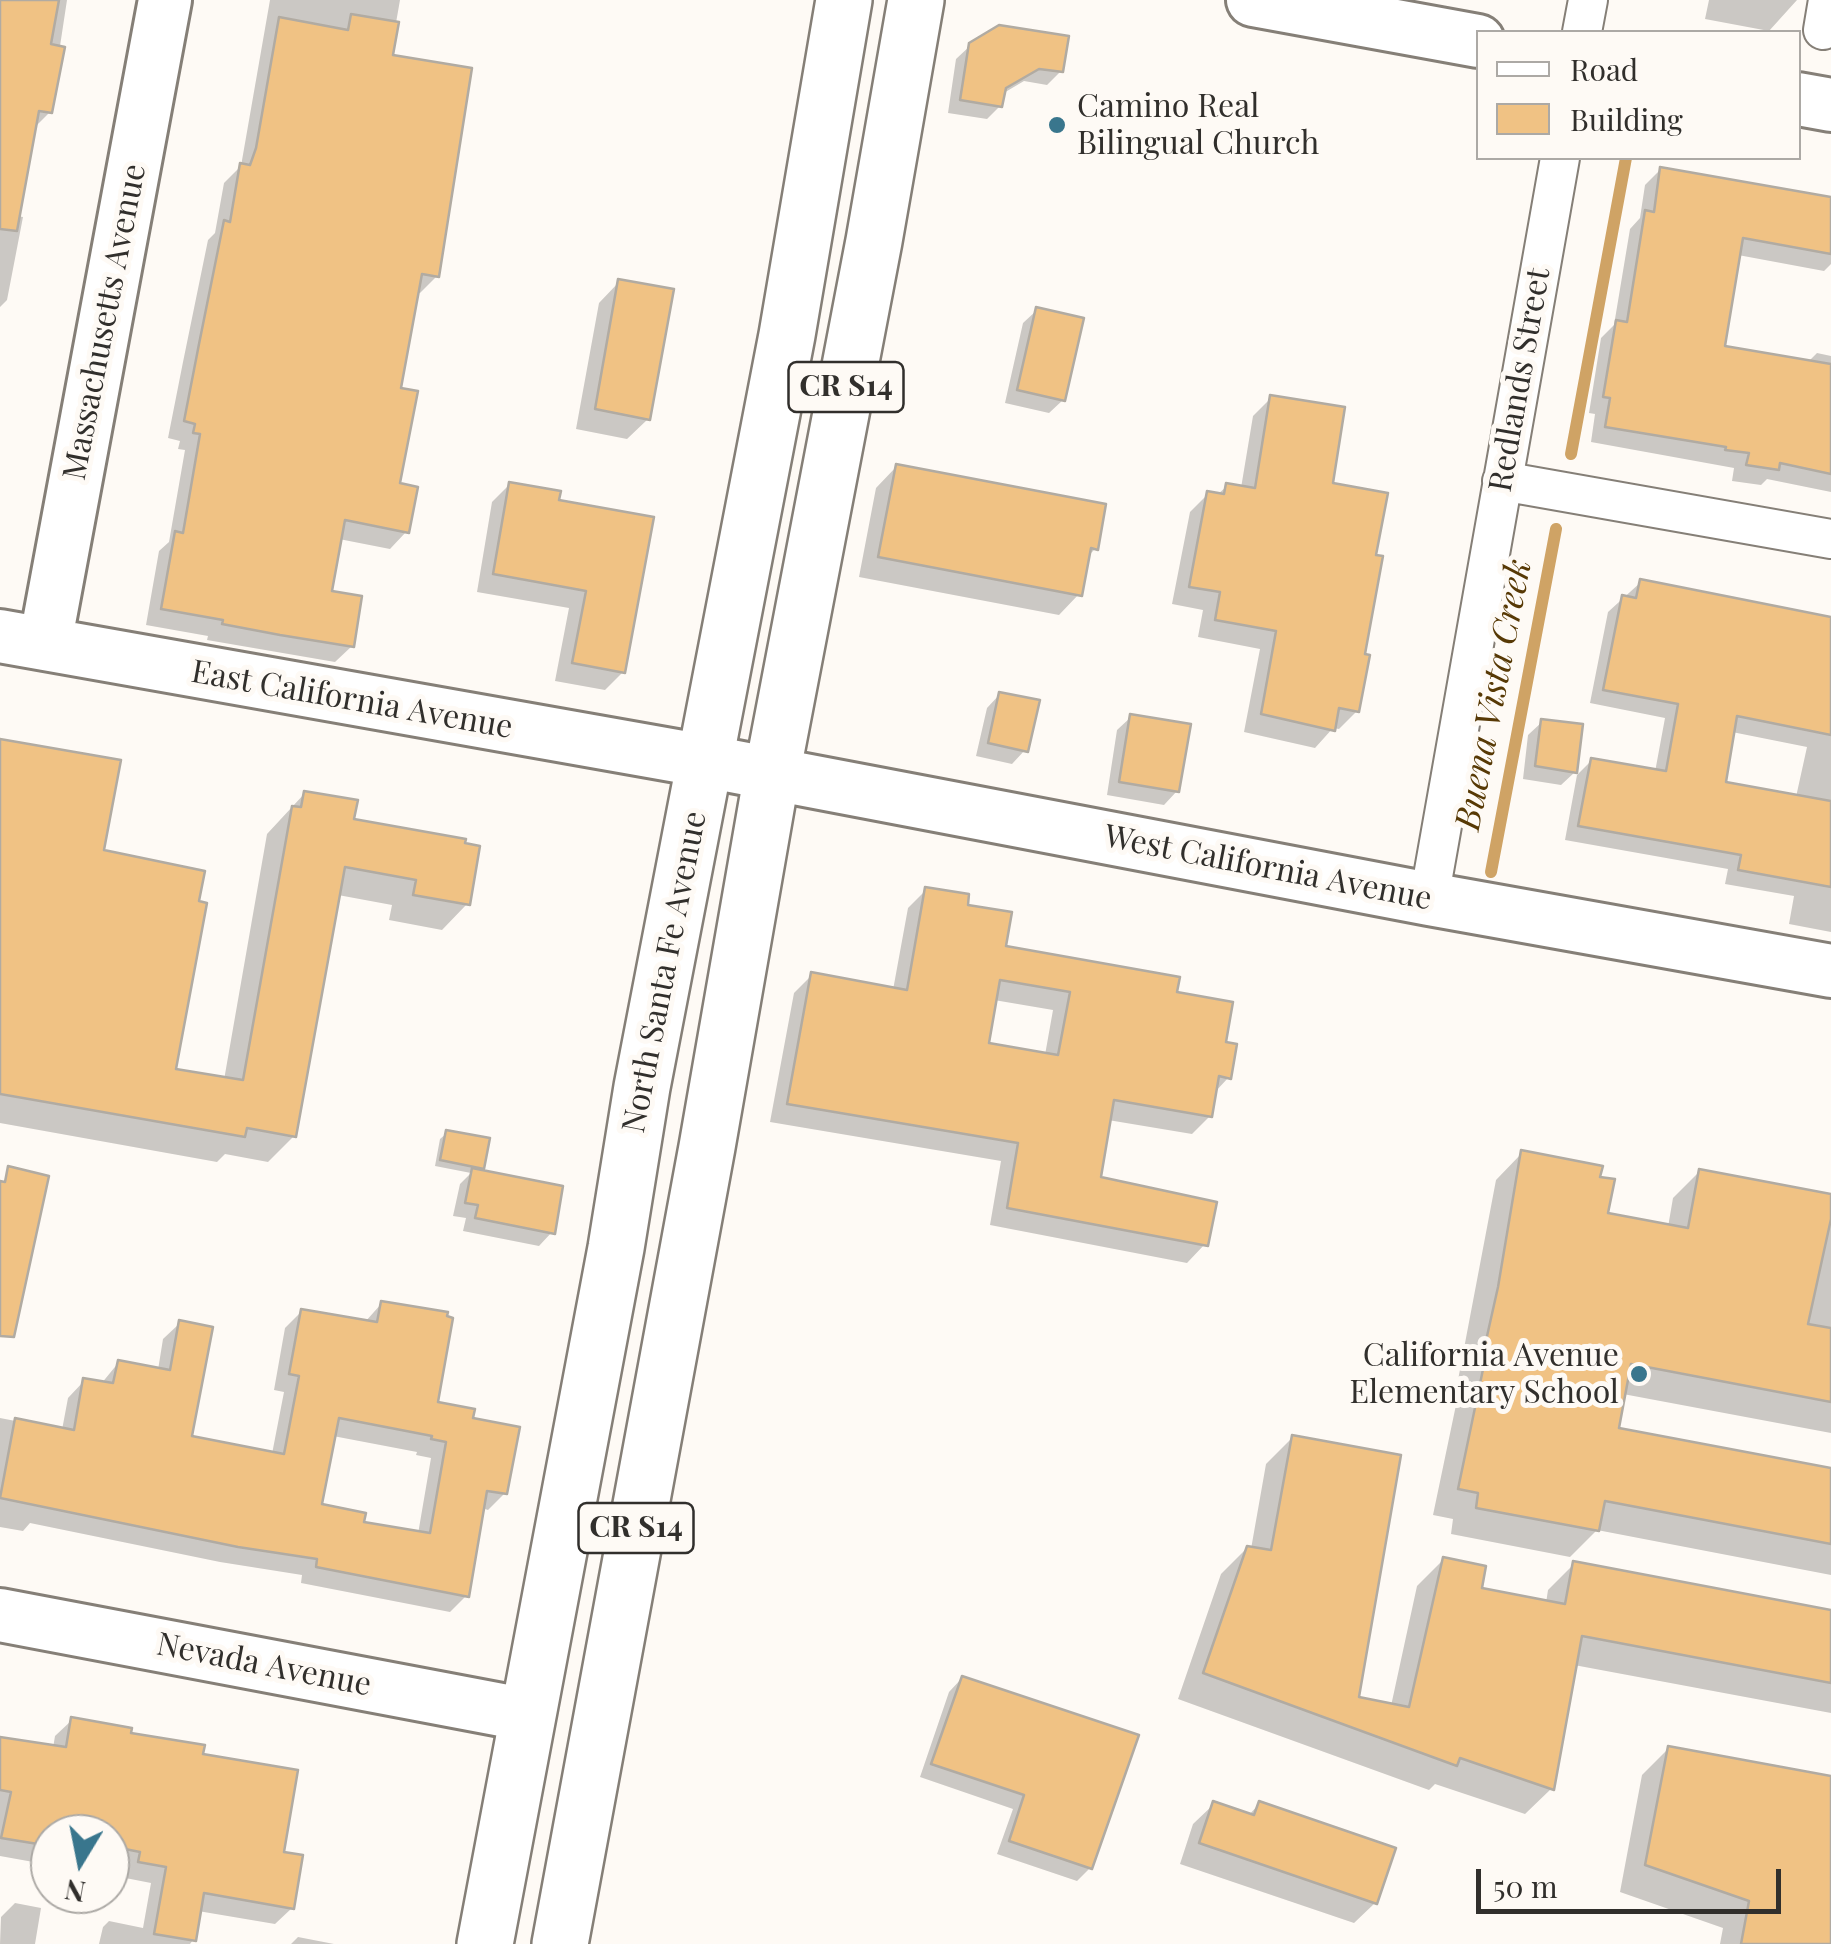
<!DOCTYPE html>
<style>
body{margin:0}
#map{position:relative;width:1831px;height:1944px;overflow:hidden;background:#fefaf5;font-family:"Playfair Display",serif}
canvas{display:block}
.legend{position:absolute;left:1476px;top:30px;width:325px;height:130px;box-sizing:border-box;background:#fefaf5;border:2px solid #aca9a5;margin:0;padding:12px 18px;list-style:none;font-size:30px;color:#312f2c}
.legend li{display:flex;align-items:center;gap:20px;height:50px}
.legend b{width:50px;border:2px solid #aca9a5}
.north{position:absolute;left:30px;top:1814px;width:100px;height:100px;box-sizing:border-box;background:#fefaf5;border:2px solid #aca9a5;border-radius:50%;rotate:190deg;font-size:28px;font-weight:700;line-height:40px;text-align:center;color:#312f2c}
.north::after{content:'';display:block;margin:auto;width:35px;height:45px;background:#39768d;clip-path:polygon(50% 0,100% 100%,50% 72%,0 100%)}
.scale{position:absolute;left:1476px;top:1869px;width:305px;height:45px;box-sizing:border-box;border:5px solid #312f2c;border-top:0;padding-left:12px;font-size:30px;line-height:35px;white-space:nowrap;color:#312f2c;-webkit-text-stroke:8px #fefaf5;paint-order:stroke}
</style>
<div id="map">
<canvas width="1831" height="1944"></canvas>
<ul class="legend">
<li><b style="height:12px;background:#fff"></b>Road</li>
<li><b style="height:28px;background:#f0c284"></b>Building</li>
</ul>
<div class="north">N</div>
<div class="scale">50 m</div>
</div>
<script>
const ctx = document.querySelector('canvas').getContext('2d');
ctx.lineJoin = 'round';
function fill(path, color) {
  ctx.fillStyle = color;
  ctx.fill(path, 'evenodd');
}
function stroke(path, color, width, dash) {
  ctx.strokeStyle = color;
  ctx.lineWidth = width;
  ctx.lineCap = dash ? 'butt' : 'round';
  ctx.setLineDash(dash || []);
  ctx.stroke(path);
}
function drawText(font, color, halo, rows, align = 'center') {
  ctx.font = font + ' "Playfair Display",serif';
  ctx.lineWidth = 10;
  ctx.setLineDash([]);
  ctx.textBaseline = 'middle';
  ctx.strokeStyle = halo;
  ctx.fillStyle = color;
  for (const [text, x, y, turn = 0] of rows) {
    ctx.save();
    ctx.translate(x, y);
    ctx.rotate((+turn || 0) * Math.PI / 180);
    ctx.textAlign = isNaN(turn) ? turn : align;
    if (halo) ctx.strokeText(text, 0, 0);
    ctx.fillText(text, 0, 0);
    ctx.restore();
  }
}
const shadow = new Path2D(`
 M0 0H67L50 112 33 129 17 216 23 217 7 300 0 307Z
 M270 0H400L390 57 437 276 420 293 416 292 398 390 397 485 406 532 390 549 339 539 329 593 352 646 335 662 207 640 208 636 146 625 159 551 169 542 185 450 178 449 180 441 168 438 183 362 208 240 215 233 224 183 241 166Z
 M1709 0H1797L1769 31 1705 19Z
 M971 45 1061 71 1047 85 1024 81 1002 94 1000 106 987 119 948 113 956 59Z
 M1661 169 1831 200V264L1824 271 1738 255 1722 348 1808 362 1817 353 1831 356V492L1767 479 1761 485 1732 481 1734 468 1591 442 1595 414 1589 413 1601 338 1614 325 1630 229 1640 218 1645 185Z
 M619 282 648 419 627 439 576 429 599 303Z
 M1037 310 1063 400 1049 413 1005 403 1023 323Z
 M1271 398 1330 485 1373 557 1357 711 1339 729 1333 728 1315 748 1244 732 1260 649 1198 637 1203 610 1172 604 1190 512 1208 494 1217 495 1227 486 1241 488 1253 416Z
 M896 467 1096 548 1086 558 1079 594 1059 615 859 577 876 488Z
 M510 484 556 502 623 672 605 690 555 681 569 608 477 592 492 502Z
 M1641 582 1831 618V932L1789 924 1794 896 1725 884 1728 869 1565 840 1577 775 1592 760 1655 772 1665 718 1590 703 1608 612ZM1732 732 1807 747 1796 797 1723 784Z
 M1000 694 1025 750 1012 764 976 756 987 708Z
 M1131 717 1177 791 1164 805 1107 795 1117 730Z
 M1542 722 1575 772 1561 785 1523 779 1528 735Z
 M0 742 101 852 173 1071 224 1080 267 834 305 793 351 821 467 904 442 930 389 920 392 905 338 895 294 1136 268 1162 225 1154 217 1162 0 1123Z
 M926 890 965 907 1003 948 1174 994 1223 1044 1229 1077 1214 1093 1210 1116 1192 1134 1108 1120 1098 1179 1205 1244 1187 1263 990 1225 1001 1161 770 1122 794 993 812 975 893 990 908 908ZM994 1000 1053 1010 1045 1055 986 1045Z
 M447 1133 482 1168 478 1172 552 1232 539 1246 463 1231 466 1218 453 1216 460 1184 471 1173 435 1166 440 1139Z
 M1522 1153 1597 1179 1605 1215 1668 1227 1673 1198 1700 1171 1831 1197V1433L1623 1394 1616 1430 1831 1471V1575L1597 1530 1570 1557 1451 1534 1453 1519 1433 1515 1461 1381 1458 1380 1496 1180Z
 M382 1303 435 1404 470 1420 505 1493 488 1510 482 1508 466 1596 450 1612 301 1583 302 1575 220 1562 30 1523 23 1531 0 1527V1418L62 1430 68 1398 84 1381 101 1384 119 1362 158 1370 163 1339 180 1323 189 1438 272 1454 284 1392 274 1390 285 1328 302 1311 365 1322ZM333 1436 417 1452 416 1455 431 1458 418 1534 361 1524 320 1506Z
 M1292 1438 1356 1699 1391 1706 1417 1586 1443 1560 1479 1590 1546 1603 1548 1590 1574 1564 1831 1612V1713L1574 1665 1551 1789 1525 1814 1435 1784 1429 1790 1178 1699 1221 1574 1247 1548 1251 1549 1266 1464Z
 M962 1678 1090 1868 1077 1881 997 1854 1013 1809 920 1777 949 1692Z
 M72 1720 200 1756 281 1854 292 1908 275 1924 198 1911 193 1940 190 1944H99L103 1927 109 1921 143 1928 151 1883 110 1875V1834H50V1865L0 1856V1739L53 1748 55 1736Z
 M1669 1748 1831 1779V1944H1720L1723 1928 1620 1892 1642 1775Z
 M1214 1804 1248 1816 1259 1804 1375 1903 1354 1923 1180 1864 1193 1824Z
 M15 1903 41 1908 35 1944H0L1 1917Z
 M298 1937 334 1944H291Z`);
const stream = new Path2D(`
 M1571 454 1626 158
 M1491 872 1556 529`);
const building = new Path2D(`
 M0 0H59L51 44 65 47 52 113 39 111 17 231 0 229Z
 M351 14 399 22 393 55 472 68 439 277 422 274 401 388 418 391 400 483 418 487 409 533 345 520 332 591 362 596 354 647 280 635 222 624 223 620 161 609 175 531 183 533 200 434 193 433 195 424 184 421 199 344 224 220 230 222 240 163 250 165 256 148 279 17 348 30Z
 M999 25 1069 36 1063 72 1039 69 1006 88 1002 107 960 100 969 43Z
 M1660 167 1831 197V254L1743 238 1725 346 1831 364V474L1780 463 1779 470 1746 465 1749 453 1725 450 1726 447 1605 427 1610 398 1603 397 1616 320 1627 322 1645 210 1654 212Z
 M618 279 674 289 650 420 595 409Z
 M1036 307 1084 318 1065 401 1017 390Z
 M1270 395 1345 407 1333 483 1388 493 1376 555 1383 556 1365 654 1370 655 1359 712 1339 708 1335 731 1261 714 1276 631 1215 620 1220 592 1189 587 1207 491 1224 494 1226 483 1255 488Z
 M896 464 1106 504 1098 550 1091 548 1082 596 878 557Z
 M509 482 561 491 559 500 654 517 625 673 572 663 586 591 493 574Z
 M1640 579 1831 617V735L1737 716 1726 782 1831 801V887L1738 870 1741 855 1578 826 1591 758 1666 771 1678 704 1603 690 1622 595 1636 598Z
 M999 692 1040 700 1028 752 988 743Z
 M1130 714 1191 724 1179 792 1119 782Z
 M1541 719 1583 724 1577 773 1535 766Z
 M0 739 121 760 104 850 205 871 199 901 207 903 176 1069 243 1080 292 806 301 807 304 791 358 800 354 819 466 839 465 843 480 846 470 905 413 895 416 880 345 867 296 1137 247 1128 245 1137 0 1094Z
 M925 887 969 894 968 905 1012 912 1006 946 1180 977 1177 992 1233 1002 1226 1042 1237 1044 1231 1079 1219 1076 1212 1117 1114 1100 1101 1177 1217 1202 1208 1246 1007 1208 1018 1143 787 1104 811 972 907 990ZM1000 980 1070 992 1058 1055 989 1043Z
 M446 1130 490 1138 484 1169 440 1160Z
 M1521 1150 1603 1166 1600 1177 1615 1179 1608 1213 1688 1228 1699 1169 1831 1194V1219L1808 1324 1831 1328V1402L1631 1364 1619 1428 1831 1468V1544L1605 1501 1599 1531 1476 1508 1478 1493 1458 1489 1486 1355 1483 1354 1498 1287Z
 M8 1166 49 1176 14 1337 0 1336V1181L5 1182Z
 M472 1168 563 1186 555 1234 475 1218 478 1205 465 1203Z
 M381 1301 448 1312 447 1316 453 1318 438 1402 475 1409 473 1418 520 1427 507 1494 487 1491 469 1597 316 1567 317 1559 238 1547 0 1498 15 1418 74 1430 83 1378 113 1383 118 1360 170 1370 179 1320 213 1327 192 1436 284 1454 299 1376 289 1374 301 1309 377 1322ZM339 1418 432 1436 431 1439 446 1442 430 1533 364 1522 366 1513 322 1504Z
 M1292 1435 1401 1455 1359 1697 1409 1707 1443 1557 1486 1566 1482 1588 1565 1604 1573 1561 1831 1610V1683L1582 1636 1554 1790 1460 1758 1457 1766 1203 1673 1247 1546 1271 1550Z
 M962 1676 1139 1735 1092 1869 1009 1841 1024 1795 931 1764Z
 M71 1717 132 1728 131 1733 205 1745 203 1754 298 1770 284 1852 303 1855 294 1909 204 1893 196 1941 154 1934 166 1867 138 1862 140 1852 110 1846V1834H50V1846L1 1838 11 1792 0 1790V1737L66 1747Z
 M1668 1746 1831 1776V1944H1741L1749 1901 1645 1865Z
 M1213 1801 1254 1815 1259 1801 1396 1848 1377 1904 1199 1843Z`);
const street = new Path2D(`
 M1823 30 1828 0
 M1582 32 1588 0
 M1502 481 1831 539
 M1429 899 1560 158`);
const secondary = new Path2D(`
 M1253 0 1478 41
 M1798 99 1831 105
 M0 636 705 761 1429 899 1831 971
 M45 644 165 0
 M0 1615 528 1715`);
const primary = new Path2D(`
 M485 1944 616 1248 642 1087 787 335 844 0
 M560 1944 707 1147 772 774 874 241 916 0`);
const markers = [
 [1057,125,10,"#39768d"],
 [1639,1374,10,"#39768d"]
];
const shields = [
 [846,387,115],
 [636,1528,115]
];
const shieldNames = [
 ["CR S14",846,387],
 ["CR S14",636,1528]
];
const poiNames = [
 ["Camino Real",1077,107],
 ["Bilingual Church",1077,144],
 ["California Avenue",1619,1356,"right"],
 ["Elementary School",1619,1393,"right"]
];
const streetNames = [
 ["Massachusetts Avenue",105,322,-79],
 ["Redlands Street",1520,380,-80],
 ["East California Avenue",352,700,10],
 ["West California Avenue",1268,868,11],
 ["North Santa Fe Avenue",665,972,-79],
 ["Nevada Avenue",264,1665,11]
];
const waterNames = [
 ["Buena Vista Creek",1494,695,-79]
];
fill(shadow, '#0003');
stroke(stream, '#cfa365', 12);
fill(building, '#f0c284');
stroke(building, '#b1aba2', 2.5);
stroke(street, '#857f77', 42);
stroke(secondary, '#857f77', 58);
stroke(primary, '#857f77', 60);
stroke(street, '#fff', 38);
stroke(secondary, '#fff', 52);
stroke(primary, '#fff', 55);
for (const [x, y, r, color] of markers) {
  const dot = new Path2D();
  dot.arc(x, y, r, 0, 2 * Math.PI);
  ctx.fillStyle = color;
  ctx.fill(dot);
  stroke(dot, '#fefaf5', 4);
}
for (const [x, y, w] of shields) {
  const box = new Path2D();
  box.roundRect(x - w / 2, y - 25, w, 50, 8);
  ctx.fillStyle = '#fefaf5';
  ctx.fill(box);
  stroke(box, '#312f2c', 2.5);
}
drawText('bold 30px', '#312f2c', null, shieldNames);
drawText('32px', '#312f2c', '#fefaf5', poiNames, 'left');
drawText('32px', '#312f2c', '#fefaf5', streetNames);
drawText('italic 35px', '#573905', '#fefaf5', waterNames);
</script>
